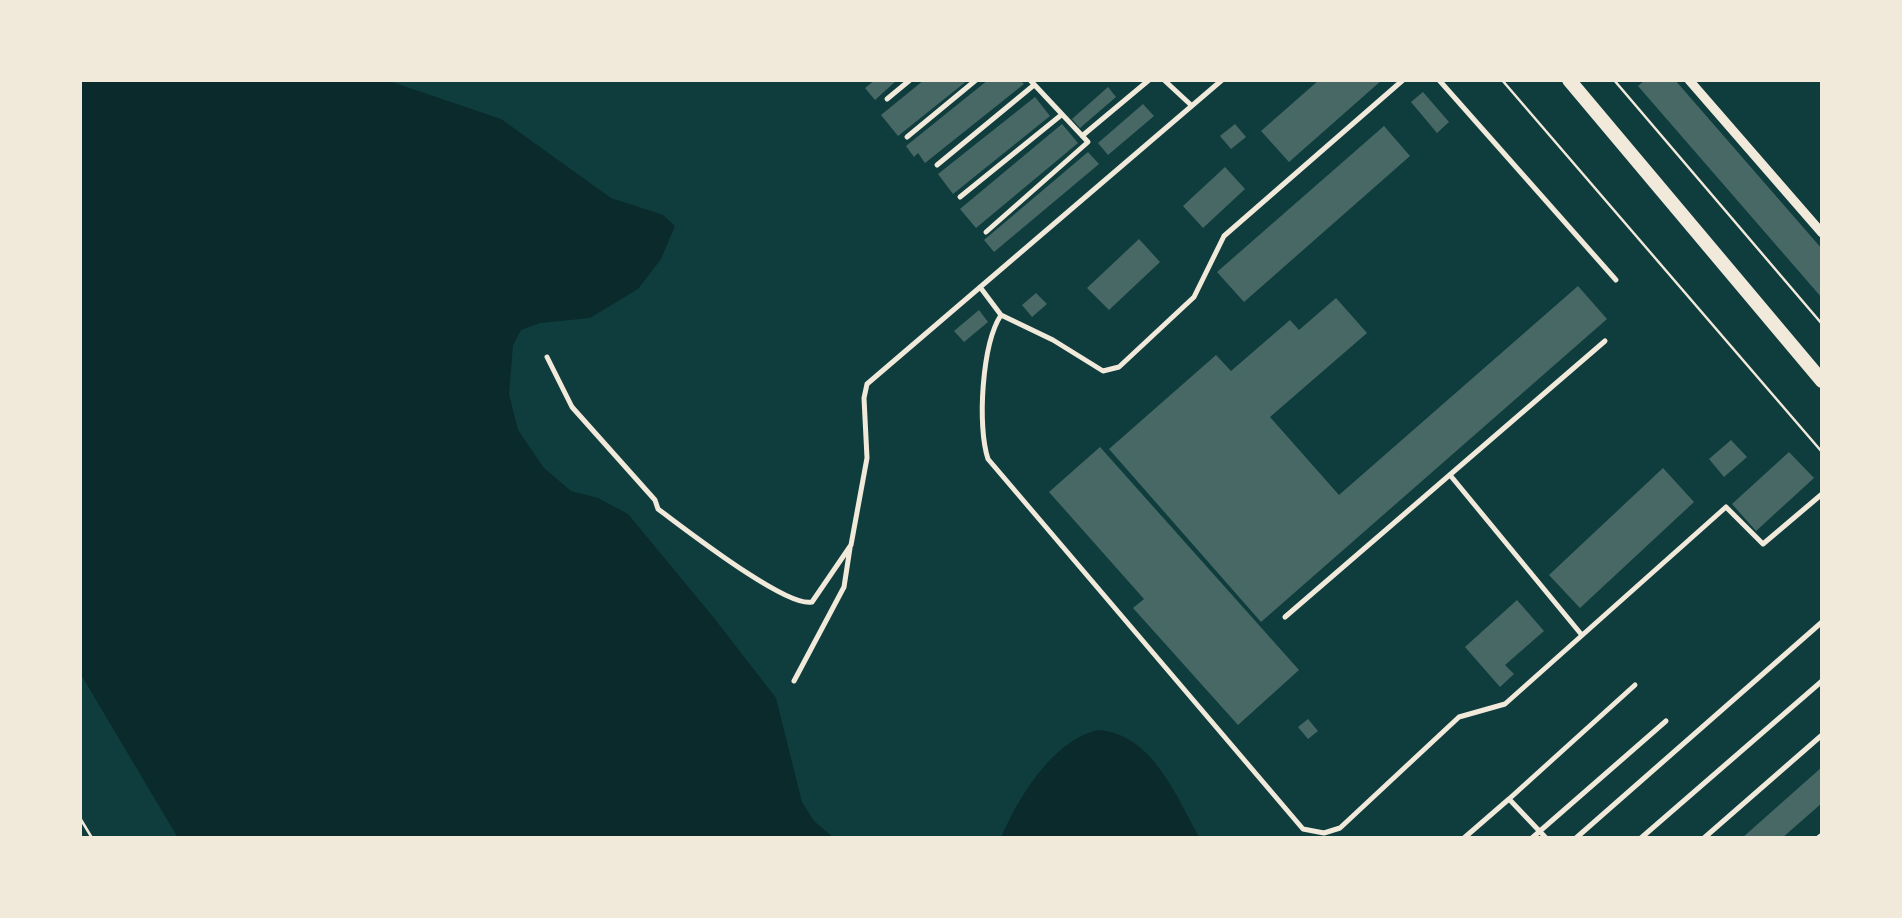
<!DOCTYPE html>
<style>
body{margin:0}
#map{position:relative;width:1902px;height:918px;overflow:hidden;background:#0f3d3e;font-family:"DejaVu Sans",sans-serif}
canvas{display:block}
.frame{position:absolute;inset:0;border:82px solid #f1e9da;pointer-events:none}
</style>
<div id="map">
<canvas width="1902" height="918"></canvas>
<div class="frame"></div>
</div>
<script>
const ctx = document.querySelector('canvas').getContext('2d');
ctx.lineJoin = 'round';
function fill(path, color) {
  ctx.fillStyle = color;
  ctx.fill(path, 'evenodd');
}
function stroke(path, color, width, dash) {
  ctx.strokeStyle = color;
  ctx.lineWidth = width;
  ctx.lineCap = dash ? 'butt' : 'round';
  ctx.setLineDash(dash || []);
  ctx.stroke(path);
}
const water = new Path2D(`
 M80 80H386L501 119 611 198 663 215 675 226 661 259 638 289 590 318 540 323 521 330 513 345 509 394 518 430 544 468 571 491 598 498 628 514 714 618 776 698 802 802 814 821 834 838H178L80 673Z
 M1098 730C1153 734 1175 795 1200 838H1001C1018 798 1053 740 1098 730Z`);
const building = new Path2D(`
 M875 80H897L875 100 865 88Z
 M924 80H968L898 136 881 115Z
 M988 80H1020L1024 84 925 163 918 153 914 157 906 146Z
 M1319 80H1382L1289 162 1261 131Z
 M1645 80H1675L1822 249V298L1638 86Z
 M1108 87 1116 97 1080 128 1072 119Z
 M1423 92 1449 122 1437 133 1411 102Z
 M1035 97 1050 116 953 194 938 174Z
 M1143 104 1154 116 1108 155 1098 143Z
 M1062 124 1078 143 976 228 960 209Z
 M1235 124 1246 137 1231 149 1220 136Z
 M1384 126 1410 156 1244 302 1217 272Z
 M1088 152 1099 164 994 252 984 240Z
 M1225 167 1245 189 1203 228 1183 206Z
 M1139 239 1160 262 1109 310 1087 288Z
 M1578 286 1607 319 1261 622 1109 449 1216 355 1231 371 1290 320 1299 330 1336 298 1367 333 1270 417 1339 495Z
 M1036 293 1047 304 1032 317 1022 305Z
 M979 310 988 322 964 342 954 331Z
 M1731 440 1747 457 1724 477 1709 459Z
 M1100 447 1299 670 1238 725 1133 608 1144 599 1049 492Z
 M1789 452 1814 478 1756 531 1732 504Z
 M1663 468 1694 502 1580 608 1549 575Z
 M1517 600 1544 631 1505 665 1514 674 1500 687 1465 647Z
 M1308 719 1318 731 1308 739 1298 727Z
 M1822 767V803L1782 838H1742Z`);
const path = new Path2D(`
 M1502 80 1822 452
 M1614 80 1822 324
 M80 818 92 838`);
const service = new Path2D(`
 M1164 80 1191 105
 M1439 80 1616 280
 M887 99 910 80
 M1082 136 1149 80
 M907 137 976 80
 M937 165 1034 85
 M960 197 1060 116
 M986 232 1088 142 1030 80
 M980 287 1001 315 1053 340 1103 371 1119 367 1194 297 1224 236 1403 80
 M1001 315C982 344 977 426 988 459L1303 829 1324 833 1340 828 1459 717 1505 704 1726 507 1763 544 1822 494
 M547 357 572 407 655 500 658 509C684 528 786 608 812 602L851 545 867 458 864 398 867 384 1222 80
 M1450 475 1581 634
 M1285 617 1605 341
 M794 681 844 587 850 548
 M1509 799 1635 685
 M1464 838 1509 799 1546 838
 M1532 838 1666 721
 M1576 838 1822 622
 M1641 838 1822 681
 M1704 838 1822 735
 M1818 838 1822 835`);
const minor = new Path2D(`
 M1689 80 1822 233`);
const primary = new Path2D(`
 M1569 80 1822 381`);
fill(water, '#0a2a2b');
fill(building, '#486865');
stroke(path, '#f1e9da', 2.5);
stroke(service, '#f1e9da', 5);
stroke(minor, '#f1e9da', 9);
stroke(primary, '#f1e9da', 14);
</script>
